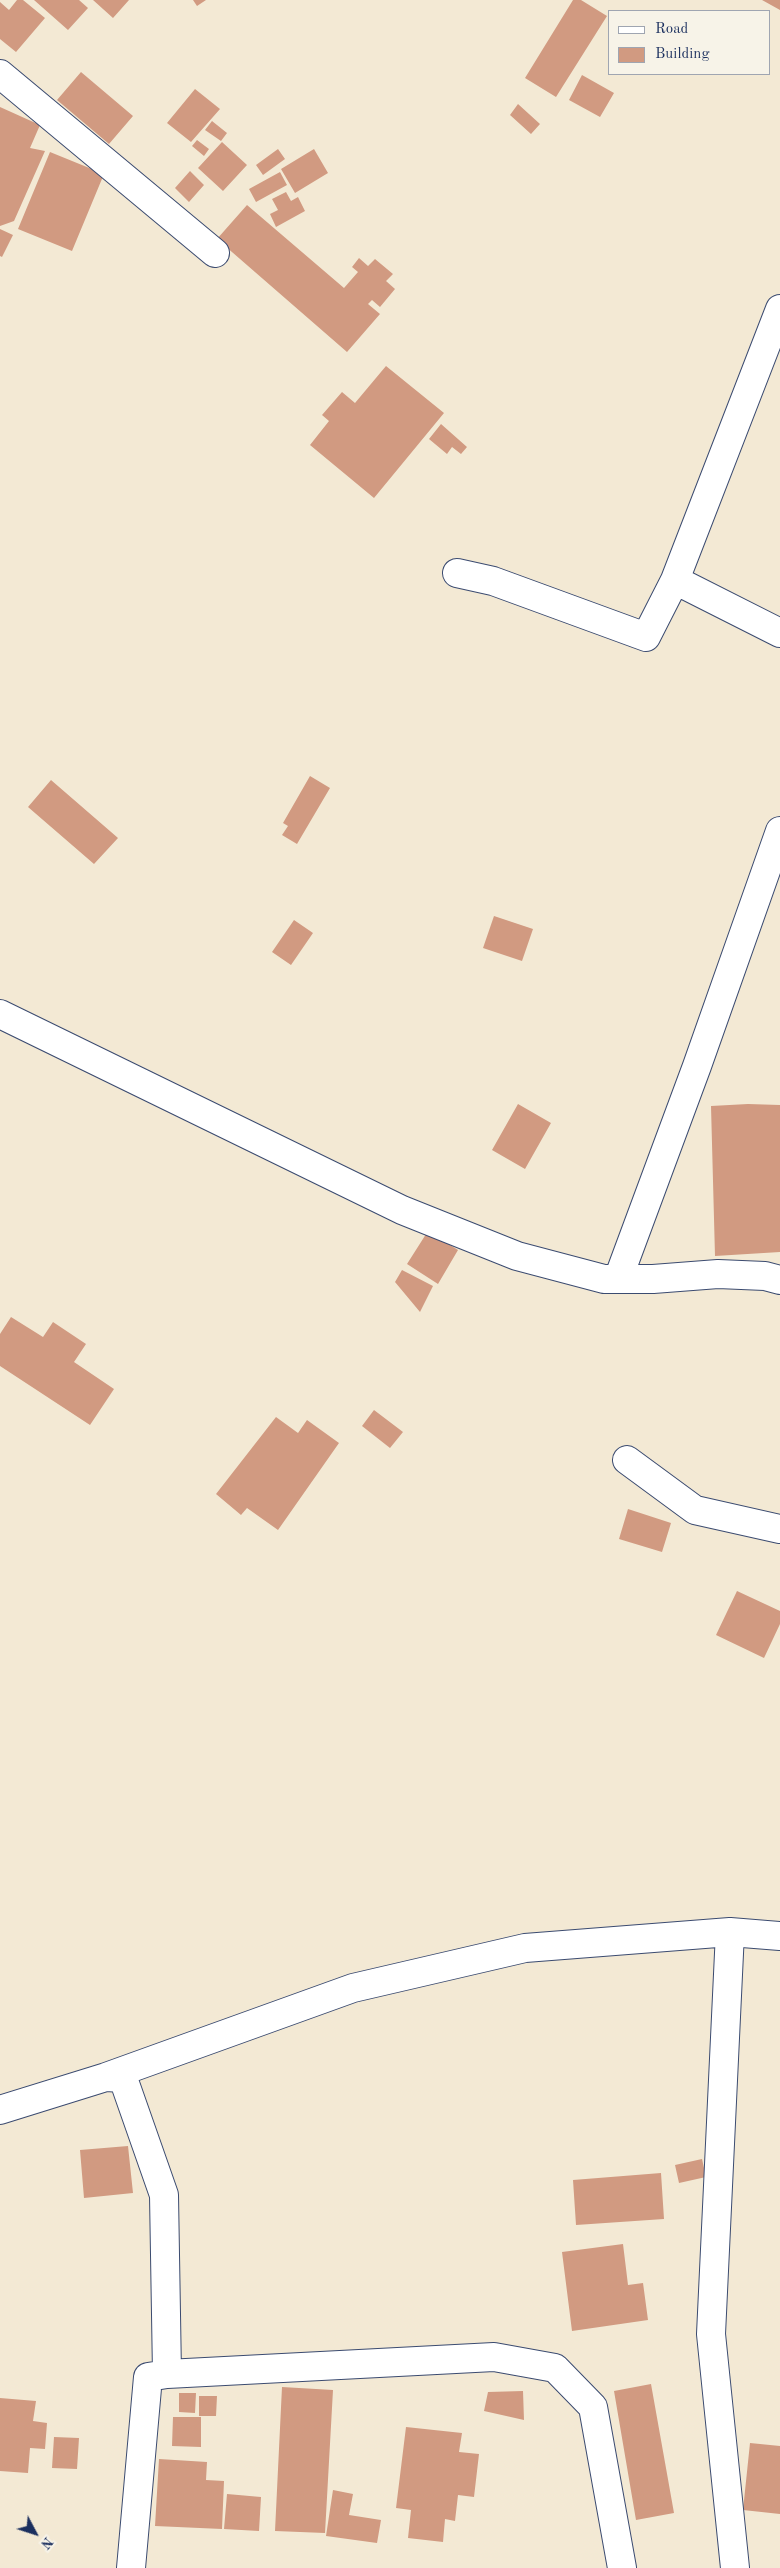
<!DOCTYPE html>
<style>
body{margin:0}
#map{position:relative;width:780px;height:2568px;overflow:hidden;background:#f3e9d4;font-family:"Old Standard TT",serif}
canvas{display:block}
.legend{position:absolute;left:608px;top:10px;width:162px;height:65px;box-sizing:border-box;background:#f7f3e8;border:1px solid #9fa5b1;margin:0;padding:6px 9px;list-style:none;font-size:15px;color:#1b2f5e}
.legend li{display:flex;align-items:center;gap:10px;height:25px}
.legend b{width:25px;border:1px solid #9fa5b1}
.north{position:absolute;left:10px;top:2508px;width:50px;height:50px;-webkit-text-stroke:4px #f7f3e8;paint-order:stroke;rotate:130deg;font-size:14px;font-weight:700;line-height:20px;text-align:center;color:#1b2f5e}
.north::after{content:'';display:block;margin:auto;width:18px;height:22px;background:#1b2f5e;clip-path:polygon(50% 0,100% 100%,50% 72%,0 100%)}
</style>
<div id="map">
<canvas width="780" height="2568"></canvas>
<ul class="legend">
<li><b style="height:6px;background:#fff"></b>Road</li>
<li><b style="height:14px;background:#d19a81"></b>Building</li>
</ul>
<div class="north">N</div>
</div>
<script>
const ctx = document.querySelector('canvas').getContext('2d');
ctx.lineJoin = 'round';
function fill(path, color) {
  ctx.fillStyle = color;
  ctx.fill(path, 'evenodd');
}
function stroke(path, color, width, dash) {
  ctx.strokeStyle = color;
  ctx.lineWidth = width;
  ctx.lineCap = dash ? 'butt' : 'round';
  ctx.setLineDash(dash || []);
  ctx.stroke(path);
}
const building = new Path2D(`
 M17 0H23L45 18 16 52 0 39V2L9 10Z
 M34 0H79L88 8 68 30Z
 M93 0H129L113 18Z
 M193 0H206L197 6Z
 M573 0H581L607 16 556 97 525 78Z
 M762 0H780V10Z
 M81 72 133 116 109 144 57 100Z
 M582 75 614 93 600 117 569 100Z
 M195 89 220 109 191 142 167 123Z
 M518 104 540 124 531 134 510 115Z
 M0 107 40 125 30 148 45 151 14 221 0 226Z
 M212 121 227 133 221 141 205 130Z
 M197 140 209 149 204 156 192 146Z
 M222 142 247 165 223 191 198 168Z
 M278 149 285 159 263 175 256 165Z
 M314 149 328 173 295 193 281 169Z
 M50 152 104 174 72 251 18 229Z
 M190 171 204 185 189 202 175 188Z
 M280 172 287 185 256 202 249 189Z
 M286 192 291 201 298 197 305 211 276 227 270 214 278 210 272 199Z
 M247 205 344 288 358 272 352 267 359 258 368 266 375 259 393 274 386 281 395 289 380 307 372 300 368 304 380 314 347 352 217 239Z
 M0 229 13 235 2 257 0 256Z
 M386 366 444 413 374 498 310 445 329 421 322 415 342 392 355 403Z
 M441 424 467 447 461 454 452 447 447 454 429 439Z
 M310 776 330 788 297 844 282 835 288 826 283 823Z
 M51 780 118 838 94 864 28 807Z
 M494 916 533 929 522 961 483 948Z
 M294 920 313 933 291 965 272 952Z
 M518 1104 551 1123 525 1169 492 1150Z
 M748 1104 780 1105V1252L715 1256 711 1106Z
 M428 1231 458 1250 438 1284 407 1264Z
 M402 1270 433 1286 420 1312 395 1282Z
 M11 1317 43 1337 53 1322 86 1344 74 1362 114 1389 90 1425 0 1366V1334Z
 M374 1410 403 1432 390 1448 362 1426Z
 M276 1417 298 1433 307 1420 339 1443 278 1530 247 1508 241 1515 216 1494Z
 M628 1509 671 1523 662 1552 619 1539Z
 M737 1591 780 1611V1624L764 1658 716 1635Z
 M128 2146 133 2193 84 2198 80 2150Z
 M702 2159 706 2177 679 2183 675 2165Z
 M661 2173 664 2219 576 2225 573 2180Z
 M623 2244 628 2285 643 2283 648 2320 572 2331 562 2252Z
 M651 2384 674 2513 636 2520 614 2391Z
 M282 2387 333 2390 325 2533 275 2531Z
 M523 2391 524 2420 484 2411 488 2392Z
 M179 2393H196L195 2413 179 2412Z
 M199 2396H217L216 2416H199Z
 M0 2398 36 2401 33 2421 47 2423 45 2449 30 2448 28 2473 0 2471Z
 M173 2417H201V2447L172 2446Z
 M406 2427 462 2433 459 2452 479 2454 474 2497 458 2495 455 2521 445 2519 443 2542 408 2538 411 2510 396 2508Z
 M54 2437 79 2438 77 2469 52 2468Z
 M750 2443 780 2446V2514L743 2510Z
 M159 2459 207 2462 206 2480 224 2481 222 2529 155 2526Z
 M333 2490 353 2494 349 2515 381 2520 377 2543 326 2536Z
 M227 2494 261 2497 259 2531 224 2529Z`);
const minor = new Path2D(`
 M0 74 215 253
 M457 573 493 581 646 637 675 580 780 309
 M675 580 780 633
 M0 1014 402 1210 517 1256 604 1279H653L718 1274 765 1276 780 1280
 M618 1279 697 1066 780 831
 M627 1460 695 1510 780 1529
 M730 1932 711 2334 735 2568
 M106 2077 353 1988 525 1948 730 1932 780 1936
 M0 2110 106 2077 123 2078 164 2195 167 2374
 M131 2568 148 2377 167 2374 494 2357 555 2368 593 2407 622 2568`);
fill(building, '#d19a81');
stroke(minor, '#3b4b70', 30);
stroke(minor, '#fff', 28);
</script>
